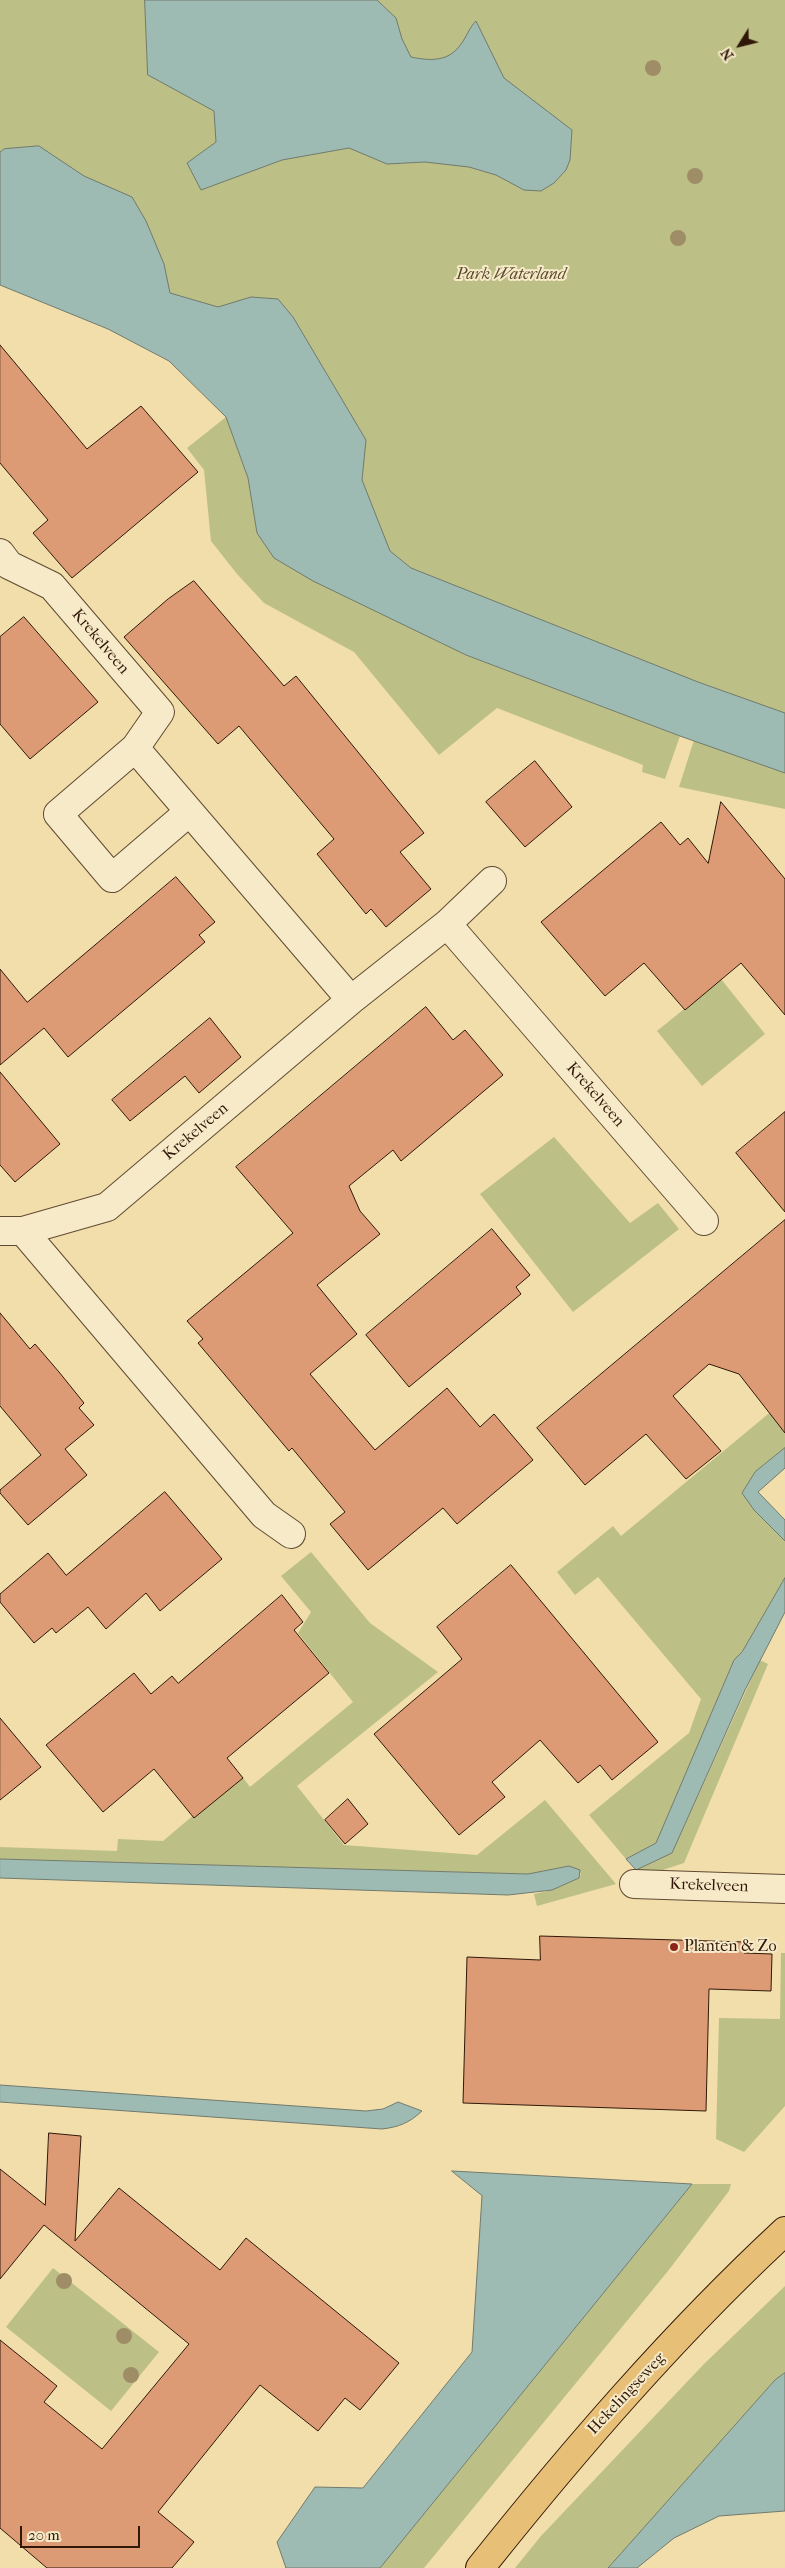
<!DOCTYPE html>
<style>
body{margin:0}
#map{position:relative;width:785px;height:2568px;overflow:hidden;background:#f1deab;font-family:"IM FELL French Canon",serif}
canvas{display:block}
.north{position:absolute;left:715px;top:20px;width:50px;height:50px;-webkit-text-stroke:4px #f6eac8;paint-order:stroke;rotate:234deg;font-size:14px;font-weight:700;line-height:20px;text-align:center;color:#301809}
.north::after{content:'';display:block;margin:auto;width:18px;height:22px;background:#301809;clip-path:polygon(50% 0,100% 100%,50% 72%,0 100%)}
.scale{position:absolute;left:20px;top:2526px;width:120px;height:22px;box-sizing:border-box;border:2px solid #301809;border-top:0;padding-left:6px;font-size:15px;line-height:18px;white-space:nowrap;color:#301809;-webkit-text-stroke:4px #f6eac8;paint-order:stroke}
</style>
<div id="map">
<canvas width="785" height="2568"></canvas>
<div class="north">N</div>
<div class="scale">20 m</div>
</div>
<script>
const ctx = document.querySelector('canvas').getContext('2d');
ctx.lineJoin = 'round';
function fill(path, color) {
  ctx.fillStyle = color;
  ctx.fill(path, 'evenodd');
}
function stroke(path, color, width, dash) {
  ctx.strokeStyle = color;
  ctx.lineWidth = width;
  ctx.lineCap = dash ? 'butt' : 'round';
  ctx.setLineDash(dash || []);
  ctx.stroke(path);
}
function drawText(font, color, halo, rows, align = 'center') {
  ctx.font = font + ' "IM FELL French Canon",serif';
  ctx.lineWidth = 4;
  ctx.setLineDash([]);
  ctx.textBaseline = 'middle';
  ctx.strokeStyle = halo;
  ctx.fillStyle = color;
  for (const [text, x, y, turn = 0] of rows) {
    ctx.save();
    ctx.translate(x, y);
    ctx.rotate((+turn || 0) * Math.PI / 180);
    ctx.textAlign = isNaN(turn) ? turn : align;
    if (halo) ctx.strokeText(text, 0, 0);
    ctx.fillText(text, 0, 0);
    ctx.restore();
  }
}
const green = new Path2D(`
 M0 0H785V743L358 568 277 418 0 230Z
 M226 417 248 478 257 533 466 655 680 736 665 779 642 772 643 765 497 708 439 755 354 652 264 603 237 574 211 541 204 470 187 448Z
 M694 740 785 773V809L679 787Z
 M721 979 765 1034 702 1086 657 1031Z
 M554 1137 630 1223 658 1203 679 1229 573 1312 480 1194Z
 M785 1400V1448L755 1472 742 1493 785 1541V1578L742 1652 734 1660 656 1843 626 1859 589 1815 689 1733 701 1699 598 1577 575 1595 557 1572 613 1526 621 1536Z
 M311 1552 370 1623 438 1672 297 1786 344 1845 477 1855 545 1800 616 1884 537 1906 534 1894 552 1890 579 1878 581 1874 569 1866 528 1874 0 1859V1847L117 1851 118 1839 163 1841 241 1775 250 1787 353 1702 298 1633 311 1612 281 1576Z
 M760 1660 768 1664 684 1863 642 1877 636 1870 672 1853Z
 M781 1953H785V2106L744 2152 716 2139 719 2018 780 2019Z
 M692 2184H731L729 2191 668 2271 424 2568H380Z
 M53 2268 159 2352 111 2411 6 2327Z
 M785 2286V2373L775 2380 608 2568H515L541 2536 703 2365Z`);
const water = new Path2D(`
 M145 0H377L396 18 402 39 411 57C430 61 449 62 461 44 467 36 469 28 476 21L504 78 572 130 570 160 566 170 554 183 541 191 524 190 496 175 469 167 425 162 387 164 349 148 282 160 201 190 187 163 216 142 214 111 148 75Z
 M39 146 84 176 132 197 146 221 164 264 170 293 218 307 251 297 278 299 293 317 366 440 362 480 390 551 411 568 698 682 785 713V773L680 736 466 655 313 581 274 558 257 533 248 478 226 417 169 361 108 329 0 285V152L4 149Z
 M785 1448V1468L758 1492 785 1520V1541L754 1510 742 1493 755 1472Z
 M785 1578V1612L745 1690 672 1853 636 1870 626 1859 656 1843 734 1660 742 1652Z
 M0 1859 528 1874 569 1866 580 1870 579 1878 552 1890 508 1895 0 1878Z
 M0 2085 366 2111 383 2109 398 2102 422 2111C409 2123 399 2127 382 2129L0 2102Z
 M452 2171 692 2184 380 2568H286L277 2542 315 2487 363 2488 472 2352 482 2196Z
 M785 2373V2511L719 2516 674 2538 637 2568H608L775 2380Z`);
const building = new Path2D(`
 M0 345 87 449 141 406 198 472 72 578 33 533 48 520 0 463Z
 M194 581 284 686 296 676 424 833 400 852 431 889 386 927 371 909 366 914 317 854 334 839 239 726 218 744 124 637 168 599Z
 M24 617 98 702 30 759 0 724V637Z
 M535 761 572 807 525 847 486 802Z
 M721 802 785 879V1015L741 963 685 1010 644 963 605 996 541 922 661 822 680 845 688 838 708 863Z
 M176 877 215 922 199 935 205 942 68 1057 44 1028 0 1065V969L27 1002Z
 M426 1007 453 1040 465 1030 503 1075 401 1161 393 1150 349 1186 360 1211 380 1234 317 1285 357 1334 310 1374 375 1450 447 1388 480 1427 494 1414 533 1460 457 1524 443 1508 368 1570 330 1524 345 1512 292 1448 289 1451 198 1343 203 1339 187 1321 293 1233 236 1167Z
 M210 1018 241 1057 199 1093 185 1076 130 1121 112 1100Z
 M0 1072 60 1144 15 1182 0 1165Z
 M785 1112V1212L736 1153Z
 M785 1220V1433L739 1374 709 1364 673 1396 721 1451 686 1479 646 1434 585 1485 537 1428Z
 M492 1229 530 1275 516 1287 521 1294 409 1387 366 1335Z
 M0 1313 30 1349 35 1344 59 1372 84 1403 79 1408 94 1425 65 1449 87 1475 28 1525 0 1493V1490L41 1455 0 1406Z
 M165 1492 222 1559 160 1611 146 1593 106 1629 88 1607 56 1633 52 1628 34 1643 0 1602V1594L48 1553 66 1575Z
 M511 1565 658 1742 612 1780 600 1765 578 1783 540 1740 492 1782 505 1797 459 1835 374 1734 462 1659 437 1627Z
 M282 1595 303 1622 294 1630 329 1673 227 1758 243 1778 194 1818 154 1769 103 1812 46 1745 134 1673 151 1694 172 1676 178 1683Z
 M0 1718 41 1767 0 1800Z
 M348 1799 368 1824 345 1844 325 1820Z
 M540 1936 745 1942 744 1953 772 1954 771 1991 709 1989 706 2111 463 2103 467 1957 540 1960Z
 M49 2133 81 2136 75 2241 119 2188 220 2270 246 2238 399 2363 360 2410 345 2398 318 2431 260 2385 158 2512 194 2542 172 2568H47L0 2528V2340L57 2386 44 2402 102 2449 189 2344 44 2225 0 2279V2169L45 2205Z`);
const minor = new Path2D(`
 M0 553 9 565 52 586 160 712 135 748
 M189 812 112 878 58 814 135 748 351 1000
 M447 924 704 1221
 M0 1231H23L107 1207 351 1000 447 924 492 881
 M23 1231 264 1515 291 1534
 M634 1884 785 1889`);
const major = new Path2D(`
 M480 2568C574 2450 674 2334 785 2231`);
const trees = [
 [653,68],
 [695,176],
 [678,238],
 [64,2281],
 [124,2336],
 [131,2375]
];
const markers = [
 [674,1947,5,"#8f2418"]
];
const parkNames = [
 ["Park Waterland",511,275]
];
const streetNames = [
 ["Krekelveen",100,642,50],
 ["Krekelveen",595,1095,49],
 ["Krekelveen",196,1132,-40],
 ["Krekelveen",709,1886,2],
 ["Hekelingseweg",627,2394,-47]
];
const poiNames = [
 ["Planten & Zo",684,1947]
];
fill(green, '#bdc086');
fill(water, '#9dbbb2');
stroke(water, '#717a6e', 1);
fill(building, '#dc9b74');
stroke(building, '#301809', 1);
stroke(minor, '#604a32', 30);
stroke(major, '#301809', 30);
stroke(minor, '#f6eac8', 28);
stroke(major, '#e8bf76', 28);
ctx.fillStyle = '#9e8d66';
for (const [x, y] of trees) {
  ctx.beginPath();
  ctx.arc(x, y, 8, 0, 2 * Math.PI);
  ctx.fill();
}
for (const [x, y, r, color] of markers) {
  const dot = new Path2D();
  dot.arc(x, y, r, 0, 2 * Math.PI);
  ctx.fillStyle = color;
  ctx.fill(dot);
  stroke(dot, '#f6eac8', 2);
}
drawText('italic 16px', '#5a4a2e', '#f6eac8', parkNames);
drawText('16px', '#301809', '#f6eac8', streetNames);
drawText('16px', '#301809', '#f6eac8', poiNames, 'left');
</script>
